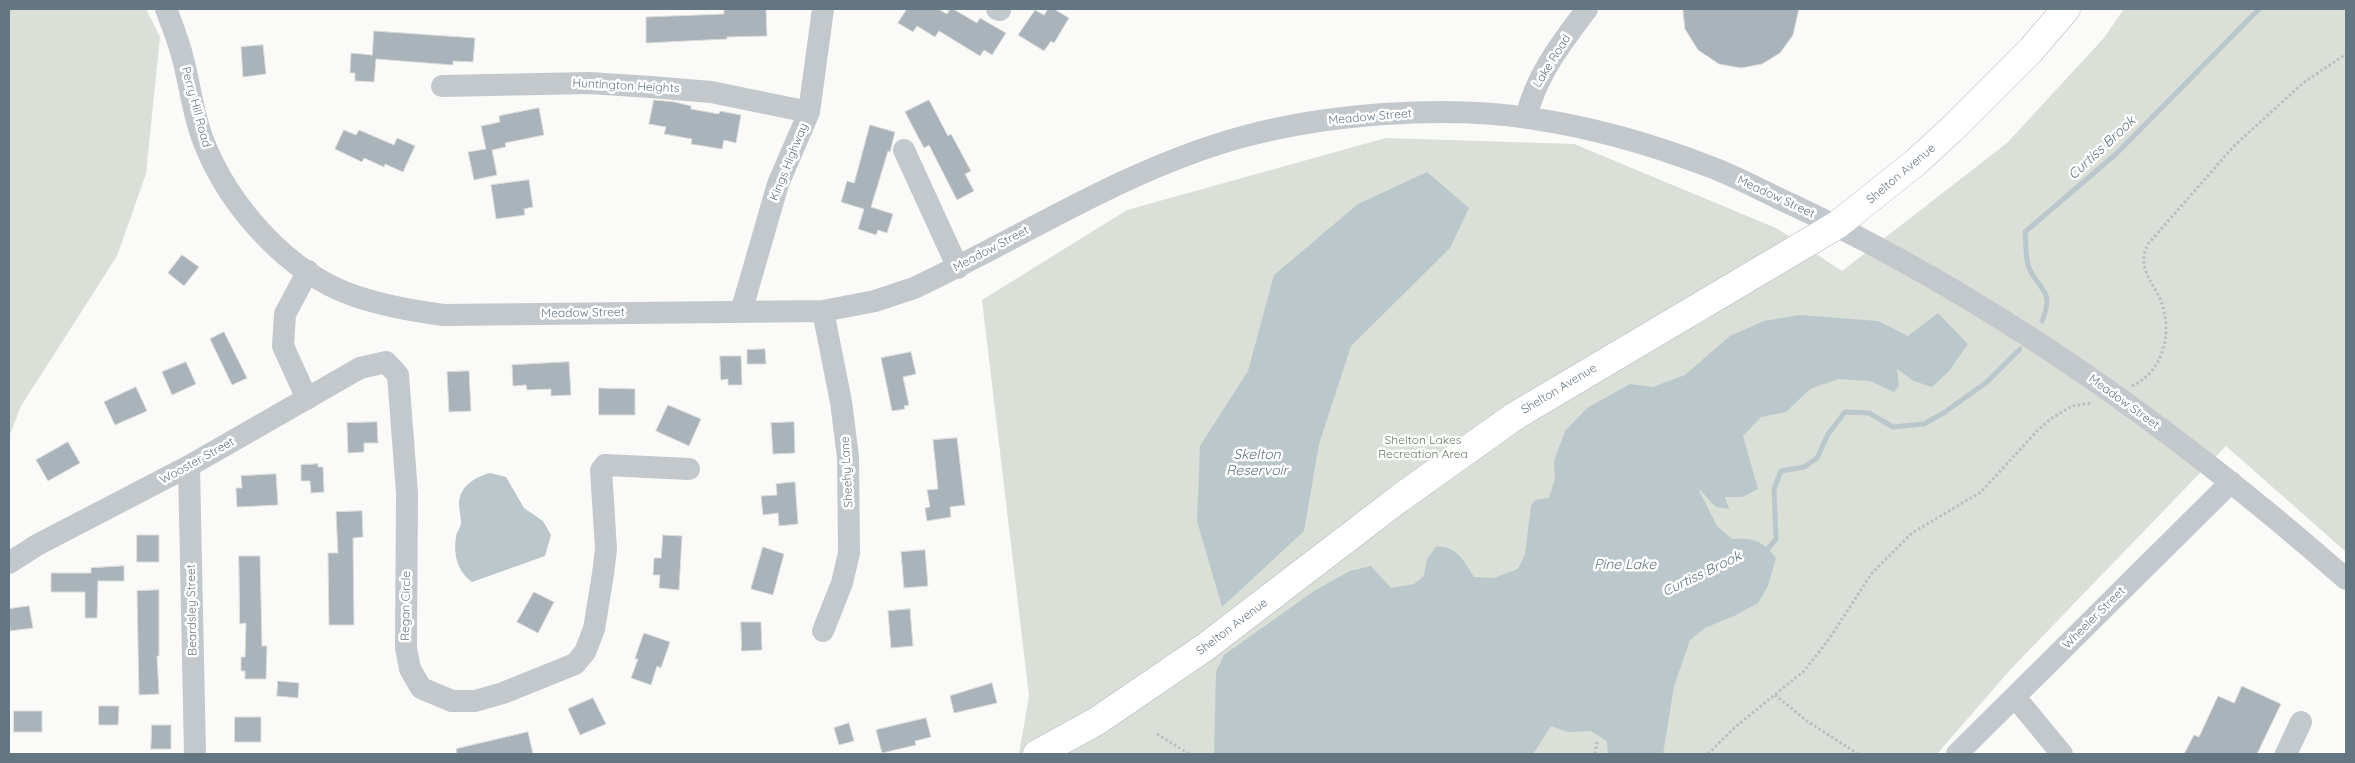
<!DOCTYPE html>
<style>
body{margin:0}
#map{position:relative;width:2355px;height:763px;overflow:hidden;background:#fafaf8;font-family:Quicksand,sans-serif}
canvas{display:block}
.frame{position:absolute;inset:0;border:10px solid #657683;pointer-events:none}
</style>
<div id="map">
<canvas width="2355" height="763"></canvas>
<div class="frame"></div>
</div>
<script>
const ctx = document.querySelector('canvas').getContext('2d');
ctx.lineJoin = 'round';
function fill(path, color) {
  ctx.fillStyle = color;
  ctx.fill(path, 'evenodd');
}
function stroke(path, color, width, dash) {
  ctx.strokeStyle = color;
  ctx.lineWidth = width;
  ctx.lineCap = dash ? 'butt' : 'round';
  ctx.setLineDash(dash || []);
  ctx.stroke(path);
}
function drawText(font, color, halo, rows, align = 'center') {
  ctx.font = font + ' Quicksand,sans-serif';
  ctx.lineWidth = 5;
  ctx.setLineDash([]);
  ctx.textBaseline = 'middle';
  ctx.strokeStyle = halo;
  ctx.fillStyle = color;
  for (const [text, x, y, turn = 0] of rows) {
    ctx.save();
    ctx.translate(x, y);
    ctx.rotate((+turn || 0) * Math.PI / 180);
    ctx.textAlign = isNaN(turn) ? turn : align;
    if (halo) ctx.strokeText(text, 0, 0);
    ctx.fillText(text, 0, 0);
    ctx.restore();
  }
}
const green = new Path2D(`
 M9 9H146L160 37 146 174 117 256 21 406 9 437Z
 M2124 9H2346V552L2226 446 2010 670 1937 754H1019L1029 696 982 300 1127 210 1386 138 1574 144 1776 228 1842 271 2007 143 2103 39Z`);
const water = new Path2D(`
 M1427 172 1469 208 1450 248 1351 346 1319 444 1304 531 1222 607 1197 521 1200 446 1248 371 1274 275 1358 204Z
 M1938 313 1968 344 1949 371 1932 387 1914 381 1897 369 1899 386 1894 392 1870 381 1838 379 1810 389 1786 412 1761 417 1743 436 1758 489 1742 497H1725L1729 509 1716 507 1698 488 1717 526 1732 539C1753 538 1762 540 1776 558L1768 586 1758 603 1736 615 1705 628 1690 640 1674 686 1663 754H1608L1607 741 1591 731 1568 732 1551 726 1533 754H1214L1216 672 1224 655 1314 591 1350 571 1371 566 1391 588 1414 584 1424 576 1427 559 1436 547C1456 545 1464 561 1474 577L1494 578 1518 569 1525 554 1531 506 1535 500 1549 498 1555 479 1554 461 1565 431 1587 408 1630 384 1653 387 1685 375 1730 336 1764 321 1800 315 1878 321 1908 336Z
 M490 473 506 477 524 508 543 521 551 535 545 556 472 582C458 572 453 555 456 537 456 532 461 528 461 523 461 516 459 510 459 503 460 486 475 477 490 473Z`);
const stream = new Path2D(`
 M2042 321C2055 290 2040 292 2029 268 2025 258 2026 242 2025 232L2116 154 2259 9
 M1764 553 1776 539 1774 489 1781 471 1804 467 1817 458 1828 434 1845 412 1869 413 1893 427 1924 424 1945 412 1987 382 2020 349`);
const building = new Path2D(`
 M766 9 767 36 727 37V39L646 43V17L724 14V10Z
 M907 9H938L947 14 950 9H953L977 23 980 18 1006 33 992 55 984 50 980 56 939 31 935 37 917 26 913 32 898 23Z
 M1048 9H1054L1069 18 1054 43 1051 41 1044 51 1018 35 1035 10 1044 15Z
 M1683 9H1799L1793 35 1780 53 1762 64 1741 68 1719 64 1698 50 1685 29Z
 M374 31 475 38 473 62 453 61V65L376 59 374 82 355 81V73H350L351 53 372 55Z
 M263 45 266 74 243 77 241 47Z
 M654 100 675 102 691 106V109L719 114 720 111 741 115 736 143 724 140 722 149 691 144 692 139 664 134 666 127 649 124Z
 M929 100 948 136 951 134 971 171 965 174 974 191 957 200 929 145 924 148 905 112Z
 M539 108 544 135 505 143 506 147 492 150 497 175 474 180 468 152 486 149 481 126 500 122 499 116Z
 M870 125 895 132 890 152 888 151 871 207 893 214 887 233 878 230 876 235 858 229 864 209 841 202 847 181 854 183Z
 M344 130 356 135 359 130 394 145 397 138 415 146 403 172 385 164 384 167 364 158 362 162 335 149Z
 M529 180 533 207 524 209 525 215 496 219 491 185Z
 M182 255 199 267 184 286 168 273Z
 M224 332 247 378 232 385 210 339Z
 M765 349 766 364H747V350Z
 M911 352 916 374 903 377 909 405 904 406 905 409 892 411 881 358Z
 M720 356H741L742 385H728V379L721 380Z
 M186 362 196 384 172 395 162 372Z
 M569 362 571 395 551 396V389L527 390 526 385 513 386 512 365Z
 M469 371 471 411 449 412 447 372Z
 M136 387 147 411 115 425 104 402Z
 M599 388 635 389V415H599Z
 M668 405 701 419 689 446 656 431Z
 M377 422 378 443H364V452L348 453 347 423Z
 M794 422 795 453 773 454 771 423Z
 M957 438 965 505 950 507 951 517 927 521 925 508 930 507 927 490 938 489 933 440Z
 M68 442 80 463 48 481 36 460Z
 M318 464V467H323L324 492 311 493 310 481H301V465Z
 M276 474 278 505 237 507 236 488H242L241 476Z
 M795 482 798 524 779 526 778 513 763 515 761 496 777 495 776 484Z
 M362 511 363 537 353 538 354 625H329L328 553H338L336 512Z
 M137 535H159V562H137Z
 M663 535 682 536 679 590 659 588 660 575H653L654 558H661Z
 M763 547 784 554 773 595 751 589Z
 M925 550 928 586 904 588 901 552Z
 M239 556H260L262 646H267L266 679H245V671H241V657H245L246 623 240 624Z
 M124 566V581H98L97 618H85V592H51V573H91V568Z
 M159 590V656H157L159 694 139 695 137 591Z
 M534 592 554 602 538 633 517 622Z
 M29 606 33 628 10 631 9 609Z
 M910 609 913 646 891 648 888 611Z
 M741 622H761L762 650 742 651Z
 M644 633 670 642 661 668 657 666 651 685 631 678 638 659H635Z
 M278 681 299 683 298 698 277 696Z
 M992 683 997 703 954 713 950 696Z
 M2242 686 2281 704 2257 754H2184L2194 735 2199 737 2218 696 2234 703Z
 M593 698 606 724 580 735 568 709Z
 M99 706H119L118 725H99Z
 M14 711H42V732H14Z
 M235 717H261V742H235Z
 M926 718 931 737 915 741 916 745 882 753 876 730Z
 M849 723 854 741 839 745 834 728Z
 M152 725H171V749H151Z
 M528 732 533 754H457L456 749Z`);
const path = new Path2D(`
 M2132 386C2160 373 2171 341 2164 311 2159 285 2134 272 2148 244L2234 146 2303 83 2346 54
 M1775 695 1807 721 1858 754
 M1157 734 1189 754
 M1595 754 1597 742
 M1708 754 1734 728 1804 671 1827 642 1872 573 1912 533 1981 492 2037 431 2052 418 2072 406 2092 403`);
const minor = new Path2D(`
 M166 9C172 25 179 42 183 59 190 85 193 114 203 140 228 205 287 273 355 296 384 306 413 311 444 315L823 311 875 301 914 288C1023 237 1125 169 1242 137 1327 114 1442 105 1529 118 1590 127 1651 144 1708 166 1738 177 1766 193 1795 206 1997 301 2179 432 2346 579
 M997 9 1000 10
 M442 86 589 83 651 87 711 92 809 112
 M1526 117C1537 74 1560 45 1587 9
 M904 150 958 268
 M823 311 841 402 848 457 849 553 842 583 823 631
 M741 312 778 184 809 112 823 9
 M307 399 283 346 285 314 308 271
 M189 466 195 754
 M9 563 37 545 189 466 360 368 386 362 398 375 407 493 406 648 410 669 421 688 452 701H475L503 693 575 664 585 652 594 629 603 574 606 549 601 470 605 465 689 469
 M2015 697 2062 754
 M1957 754 2231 482
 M2286 754 2301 722`);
const major = new Path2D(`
 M1037 754 1097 721 1204 648 1400 498 1515 416 1837 225 1916 162 1952 129 2031 50 2066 9`);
const streetNames = [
 ["Lake Road",1552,61,-58],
 ["Huntington Heights",626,86,3],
 ["Perry Hill Road",196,107,75],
 ["Meadow Street",1370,117,-5],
 ["Kings Highway",789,162,-68],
 ["Shelton Avenue",1901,174,-40],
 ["Meadow Street",1776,197,25],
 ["Meadow Street",991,249,-28],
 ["Meadow Street",583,313,-1],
 ["Shelton Avenue",1559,389,-31],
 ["Meadow Street",2124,402,36],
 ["Wooster Street",197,461,-29],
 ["Sheehy Lane",847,472,-93],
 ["Regan Circle",406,606,-89],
 ["Beardsley Street",192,610,-91],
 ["Wheeler Street",2094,618,-45],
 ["Shelton Avenue",1232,627,-37]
];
const parkNames = [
 ["Shelton Lakes",1423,440],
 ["Recreation Area",1423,454]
];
const waterNames = [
 ["Curtiss Brook",2102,148,-43],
 ["Skelton",1257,455],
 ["Reservoir",1257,471],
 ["Pine Lake",1625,565],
 ["Curtiss Brook",1702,574,-26]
];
fill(green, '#dadfd7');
fill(water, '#bbc7cb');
stroke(stream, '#bbc7cb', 5);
fill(building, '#aab3b9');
stroke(building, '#dcdcda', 1);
stroke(major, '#b5babe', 29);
stroke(path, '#bbbfc2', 3, [2.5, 2.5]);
stroke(minor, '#c3c8cc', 22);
stroke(major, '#fff', 28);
drawText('12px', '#657683', '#fff', streetNames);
drawText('12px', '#687a64', '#fff', parkNames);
drawText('italic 14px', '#60757c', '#fff', waterNames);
</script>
